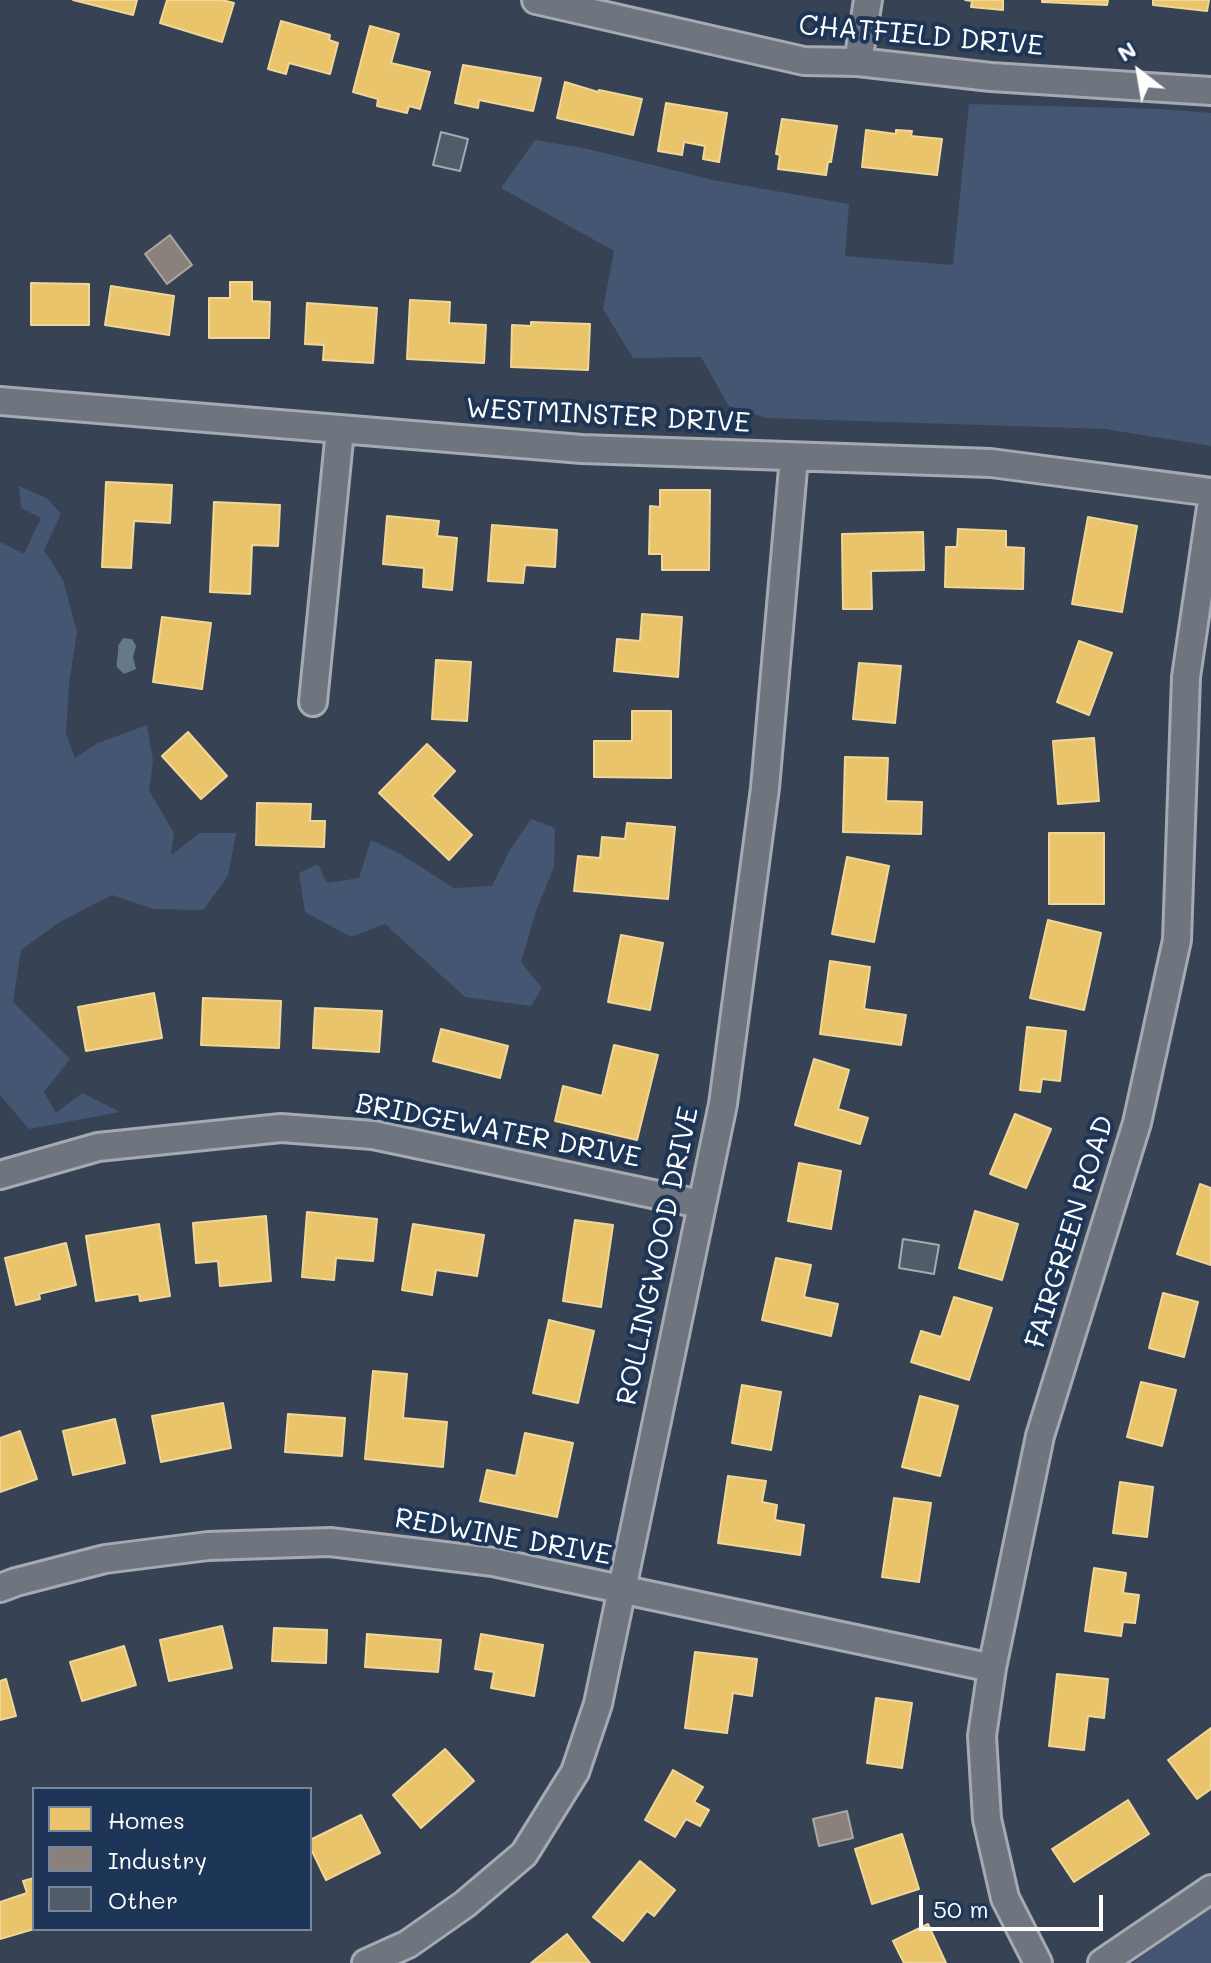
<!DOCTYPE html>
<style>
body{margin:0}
#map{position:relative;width:1211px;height:1963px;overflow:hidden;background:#374354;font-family:Mali,sans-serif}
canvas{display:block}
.legend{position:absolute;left:32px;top:1787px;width:280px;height:144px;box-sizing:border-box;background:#1d3557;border:2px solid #77869a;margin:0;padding:10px 14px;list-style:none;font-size:24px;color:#fff}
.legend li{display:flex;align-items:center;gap:16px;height:40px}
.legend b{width:40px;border:2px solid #77869a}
.north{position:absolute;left:1099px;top:32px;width:80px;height:80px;-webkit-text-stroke:6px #1d3557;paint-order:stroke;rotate:329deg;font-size:22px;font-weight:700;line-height:32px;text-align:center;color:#fff}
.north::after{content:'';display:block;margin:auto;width:28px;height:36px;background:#fff;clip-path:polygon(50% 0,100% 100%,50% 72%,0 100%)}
.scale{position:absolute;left:919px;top:1895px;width:184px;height:36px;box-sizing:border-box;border:4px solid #fff;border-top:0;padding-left:10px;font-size:24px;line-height:28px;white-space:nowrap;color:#fff;-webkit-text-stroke:6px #1d3557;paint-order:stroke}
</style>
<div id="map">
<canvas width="1211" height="1963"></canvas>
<ul class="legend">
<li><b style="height:22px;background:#e9c46a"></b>Homes</li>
<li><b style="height:22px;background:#8a817c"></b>Industry</li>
<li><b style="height:22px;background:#525b68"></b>Other</li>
</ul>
<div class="north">N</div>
<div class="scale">50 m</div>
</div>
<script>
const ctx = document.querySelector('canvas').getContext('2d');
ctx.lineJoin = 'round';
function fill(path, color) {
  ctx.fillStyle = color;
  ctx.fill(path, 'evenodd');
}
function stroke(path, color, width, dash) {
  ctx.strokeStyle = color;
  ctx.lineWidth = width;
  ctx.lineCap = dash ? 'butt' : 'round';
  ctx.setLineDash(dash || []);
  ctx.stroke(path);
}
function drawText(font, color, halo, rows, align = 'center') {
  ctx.font = font + ' Mali,sans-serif';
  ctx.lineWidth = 8;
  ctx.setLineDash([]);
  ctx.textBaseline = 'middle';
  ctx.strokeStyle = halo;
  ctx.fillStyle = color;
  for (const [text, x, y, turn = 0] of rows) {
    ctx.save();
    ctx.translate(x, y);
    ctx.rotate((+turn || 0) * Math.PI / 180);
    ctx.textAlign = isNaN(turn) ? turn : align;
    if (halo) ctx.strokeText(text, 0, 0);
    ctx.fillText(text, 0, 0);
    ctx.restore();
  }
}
const green = new Path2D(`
 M969 104 1161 109 1211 113V446L1105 429 766 418 729 406 701 357 633 358 603 309 614 251 501 188 535 140 588 149 713 180 849 204 845 256 953 265Z
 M19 486 48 499 61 514 44 550 63 580 77 632 69 684 66 733 75 758 98 743 147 725 153 761 149 791 174 833 171 855 200 833H236L228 876 203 910 154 909 112 895 60 922 21 950 13 1002 70 1059 44 1092 56 1113 82 1093 120 1112 29 1129 0 1095V542L24 554 41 518 21 508Z
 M531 819 555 828 554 867 536 911 521 962 542 988 531 1006 465 997 385 924 351 937 305 912 299 873 318 864 327 883 359 878 371 840 402 855 454 888 492 886 510 850Z
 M1211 1905V1963H1133Z`);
const water = new Path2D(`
 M123 638 132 639 136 646 133 657 136 669 124 674 117 667C116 659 119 654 118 646Z`);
const homes = new Path2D(`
 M73 0H137L133 15Z
 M167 0H222L234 3 222 42 160 23Z
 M965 0H1003V10L971 7 972 1Z
 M1042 0H1108L1107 5 1042 2Z
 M1153 0H1209L1207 11 1153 5Z
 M281 21 330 35 329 40 338 43 330 74 289 63 286 74 268 69Z
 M370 26 399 34 391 63 430 72 420 109 409 106 407 113 377 106 378 99 353 92Z
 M463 65 541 78 533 111 479 100 478 108 455 103Z
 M565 82 598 92 599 90 642 99 633 135 557 118Z
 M666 103 727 113 719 162 703 159 705 146 684 142 682 155 658 151Z
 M782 119 837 126 831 162H828L826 175 778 169 780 155 776 154Z
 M866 130 896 134V130L912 131 911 136 942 139 937 175 862 167Z
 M230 282H252V301L270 302 269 338H209V298H230Z
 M31 283 89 284V325H31Z
 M111 286 174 296 169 335 105 325Z
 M410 300 450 302 449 323 486 325 484 363 407 359Z
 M307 303 377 308 373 363 323 360 324 345 305 344Z
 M531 322 590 324 588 370 511 367 512 325 531 326Z
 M106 482 172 485 170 523 134 521 131 568 102 567Z
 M660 490H710L709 570H662V554H649L650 506 660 507Z
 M214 502 280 505 278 546 252 545 250 594 210 592Z
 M387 516 439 521 437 536 457 538 452 590 423 587 424 568 383 564Z
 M1088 517 1137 526 1122 612 1072 604Z
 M492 525 557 530 555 567 525 565 523 583 488 581Z
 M958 529 1006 531V547L1024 548 1023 589 945 587 946 547H957Z
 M923 532 924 570 871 571 872 609H843L842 534Z
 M642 614 682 617 678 677 614 671 617 639 640 641Z
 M162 617 211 623 202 689 153 682Z
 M1079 641 1112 653 1089 715 1057 702Z
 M436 660 471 662 467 721 432 719Z
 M859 663 901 666 895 723 853 719Z
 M632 711H671V778L594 777V741H632Z
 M188 732 227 776 201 799 162 756Z
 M1094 738 1099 801 1058 804 1053 741Z
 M427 744 455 771 432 796 472 835 449 860 379 793Z
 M845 757 888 758 886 801 922 802 921 834 843 832Z
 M257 803 311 804 310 821H325L324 847 256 845Z
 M627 823 675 827 668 899 574 891 578 856 600 858 602 837 625 839Z
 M1049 833H1104V904H1049Z
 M847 857 889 866 874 942 832 934Z
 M1048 920 1101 933 1084 1010 1030 998Z
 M621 935 663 943 650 1010 608 1002Z
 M830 961 870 967 864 1009 906 1015 901 1045 820 1034Z
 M154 993 162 1038 86 1051 78 1007Z
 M203 998 281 1001 279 1048 201 1045Z
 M315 1008 382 1011 379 1052 313 1048Z
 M1027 1027 1066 1031 1060 1081 1042 1079 1040 1092 1020 1090Z
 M441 1029 508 1046 500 1078 433 1061Z
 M614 1045 658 1055 637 1140 555 1121 563 1086 602 1096Z
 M814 1059 849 1070 838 1109 868 1118 860 1144 795 1125Z
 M1015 1114 1051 1129 1026 1188 990 1174Z
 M799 1163 841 1171 831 1229 788 1221Z
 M1200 1184 1211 1188V1265L1177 1254Z
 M975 1211 1018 1224 1002 1280 959 1268Z
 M307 1212 377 1219 373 1261 336 1258 334 1280 302 1277Z
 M266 1216 271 1281 220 1286 218 1261 196 1263 193 1223Z
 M575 1220 613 1225 601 1307 563 1301Z
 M159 1224 170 1296 140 1301 139 1294 96 1301 86 1236Z
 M413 1224 484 1235 477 1276 436 1270 432 1295 402 1290Z
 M66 1243 76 1285 39 1294 40 1299 16 1305 5 1258Z
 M776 1258 811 1265 804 1297 838 1304 831 1336 762 1320Z
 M1163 1293 1198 1302 1184 1357 1149 1348Z
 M954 1297 992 1308 969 1380 911 1362 921 1331 941 1337Z
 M549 1320 594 1331 578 1403 533 1393Z
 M373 1371 407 1374 403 1418 447 1422 443 1467 365 1459Z
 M1141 1382 1176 1390 1162 1446 1127 1437Z
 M742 1385 781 1392 771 1450 732 1443Z
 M920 1396 958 1406 940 1476 902 1467Z
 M223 1403 231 1448 161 1462 152 1416Z
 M288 1414 345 1418 342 1456 285 1452Z
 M115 1419 125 1463 73 1475 63 1431Z
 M20 1431 37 1479 0 1492V1438Z
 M525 1433 573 1443 557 1517 480 1501 487 1470 516 1476Z
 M728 1476 766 1481 762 1502 777 1505 775 1520 804 1525 800 1555 718 1543Z
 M1120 1482 1153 1487 1147 1537 1113 1533Z
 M894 1498 931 1503 919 1582 882 1577Z
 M1094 1568 1126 1573 1123 1593 1139 1595 1135 1623 1123 1622 1121 1636 1085 1631Z
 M222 1626 232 1668 169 1681 160 1640Z
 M274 1628 327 1630 326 1663 272 1661Z
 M367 1634 441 1640 438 1672 365 1667Z
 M481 1634 543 1645 534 1696 491 1688 494 1672 475 1669Z
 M124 1646 136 1685 82 1701 70 1662Z
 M695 1652 757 1659 752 1696 733 1693 727 1733 685 1728Z
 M1057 1674 1108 1679 1104 1718 1088 1716 1084 1750 1049 1746Z
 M6 1679 16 1716 0 1720V1681Z
 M876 1698 912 1703 902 1768 867 1763Z
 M1211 1728V1789L1197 1799 1168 1760Z
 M445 1749 474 1781 421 1828 393 1795Z
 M673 1770 703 1787 694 1802 709 1810 700 1826 686 1819 675 1837 645 1820Z
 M1128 1800 1149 1834 1074 1882 1052 1849Z
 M361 1815 380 1853 326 1880 310 1847V1840Z
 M902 1834 919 1889 872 1904 855 1849Z
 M640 1861 675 1890 654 1916 647 1911 623 1941 593 1917Z
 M34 1878V1929L0 1939V1902L27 1893 23 1881Z
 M928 1924 946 1963H904L893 1941Z
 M567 1934 590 1963H531Z`);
const industry = new Path2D(`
 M170 235 192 265 167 284 145 254Z
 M847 1811 853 1838 819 1846 813 1819Z`);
const building = new Path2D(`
 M441 132 468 139 460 171 433 165Z
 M903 1239 939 1245 934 1274 899 1268Z`);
const minor = new Path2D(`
 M536 0 804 61 858 62 991 77 1211 91
 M858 62 868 0
 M0 401 582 449 991 463 1211 492
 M313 702 340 430
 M0 1175 98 1147 281 1128 373 1135 700 1204
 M0 1588 16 1582 105 1559 208 1546 330 1542 493 1562 992 1668
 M366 1963 408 1944 465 1904 524 1854 575 1772 598 1704 723 1104 765 788 794 457
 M1038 1963 1005 1898 987 1819 982 1736 992 1668 1040 1436 1137 1123 1177 940 1186 677 1211 507
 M1102 1963 1211 1889`);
const streetNames = [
 ["CHATFIELD DRIVE",921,36,5],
 ["WESTMINSTER DRIVE",608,416,3],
 ["BRIDGEWATER DRIVE",498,1131,11],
 ["FAIRGREEN ROAD",1070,1232,-73],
 ["ROLLINGWOOD DRIVE",658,1256,-78],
 ["REDWINE DRIVE",503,1537,10]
];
fill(green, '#445671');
fill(water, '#68788c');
fill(homes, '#e9c46a');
stroke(homes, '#f0d697', 2);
fill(industry, '#8a817c');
stroke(industry, '#ada7a3', 2);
fill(building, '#525b68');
stroke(building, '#a5aab2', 2);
stroke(minor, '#a5aab2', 32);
stroke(minor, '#6f757e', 26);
drawText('28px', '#fff', '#1d3557', streetNames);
</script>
